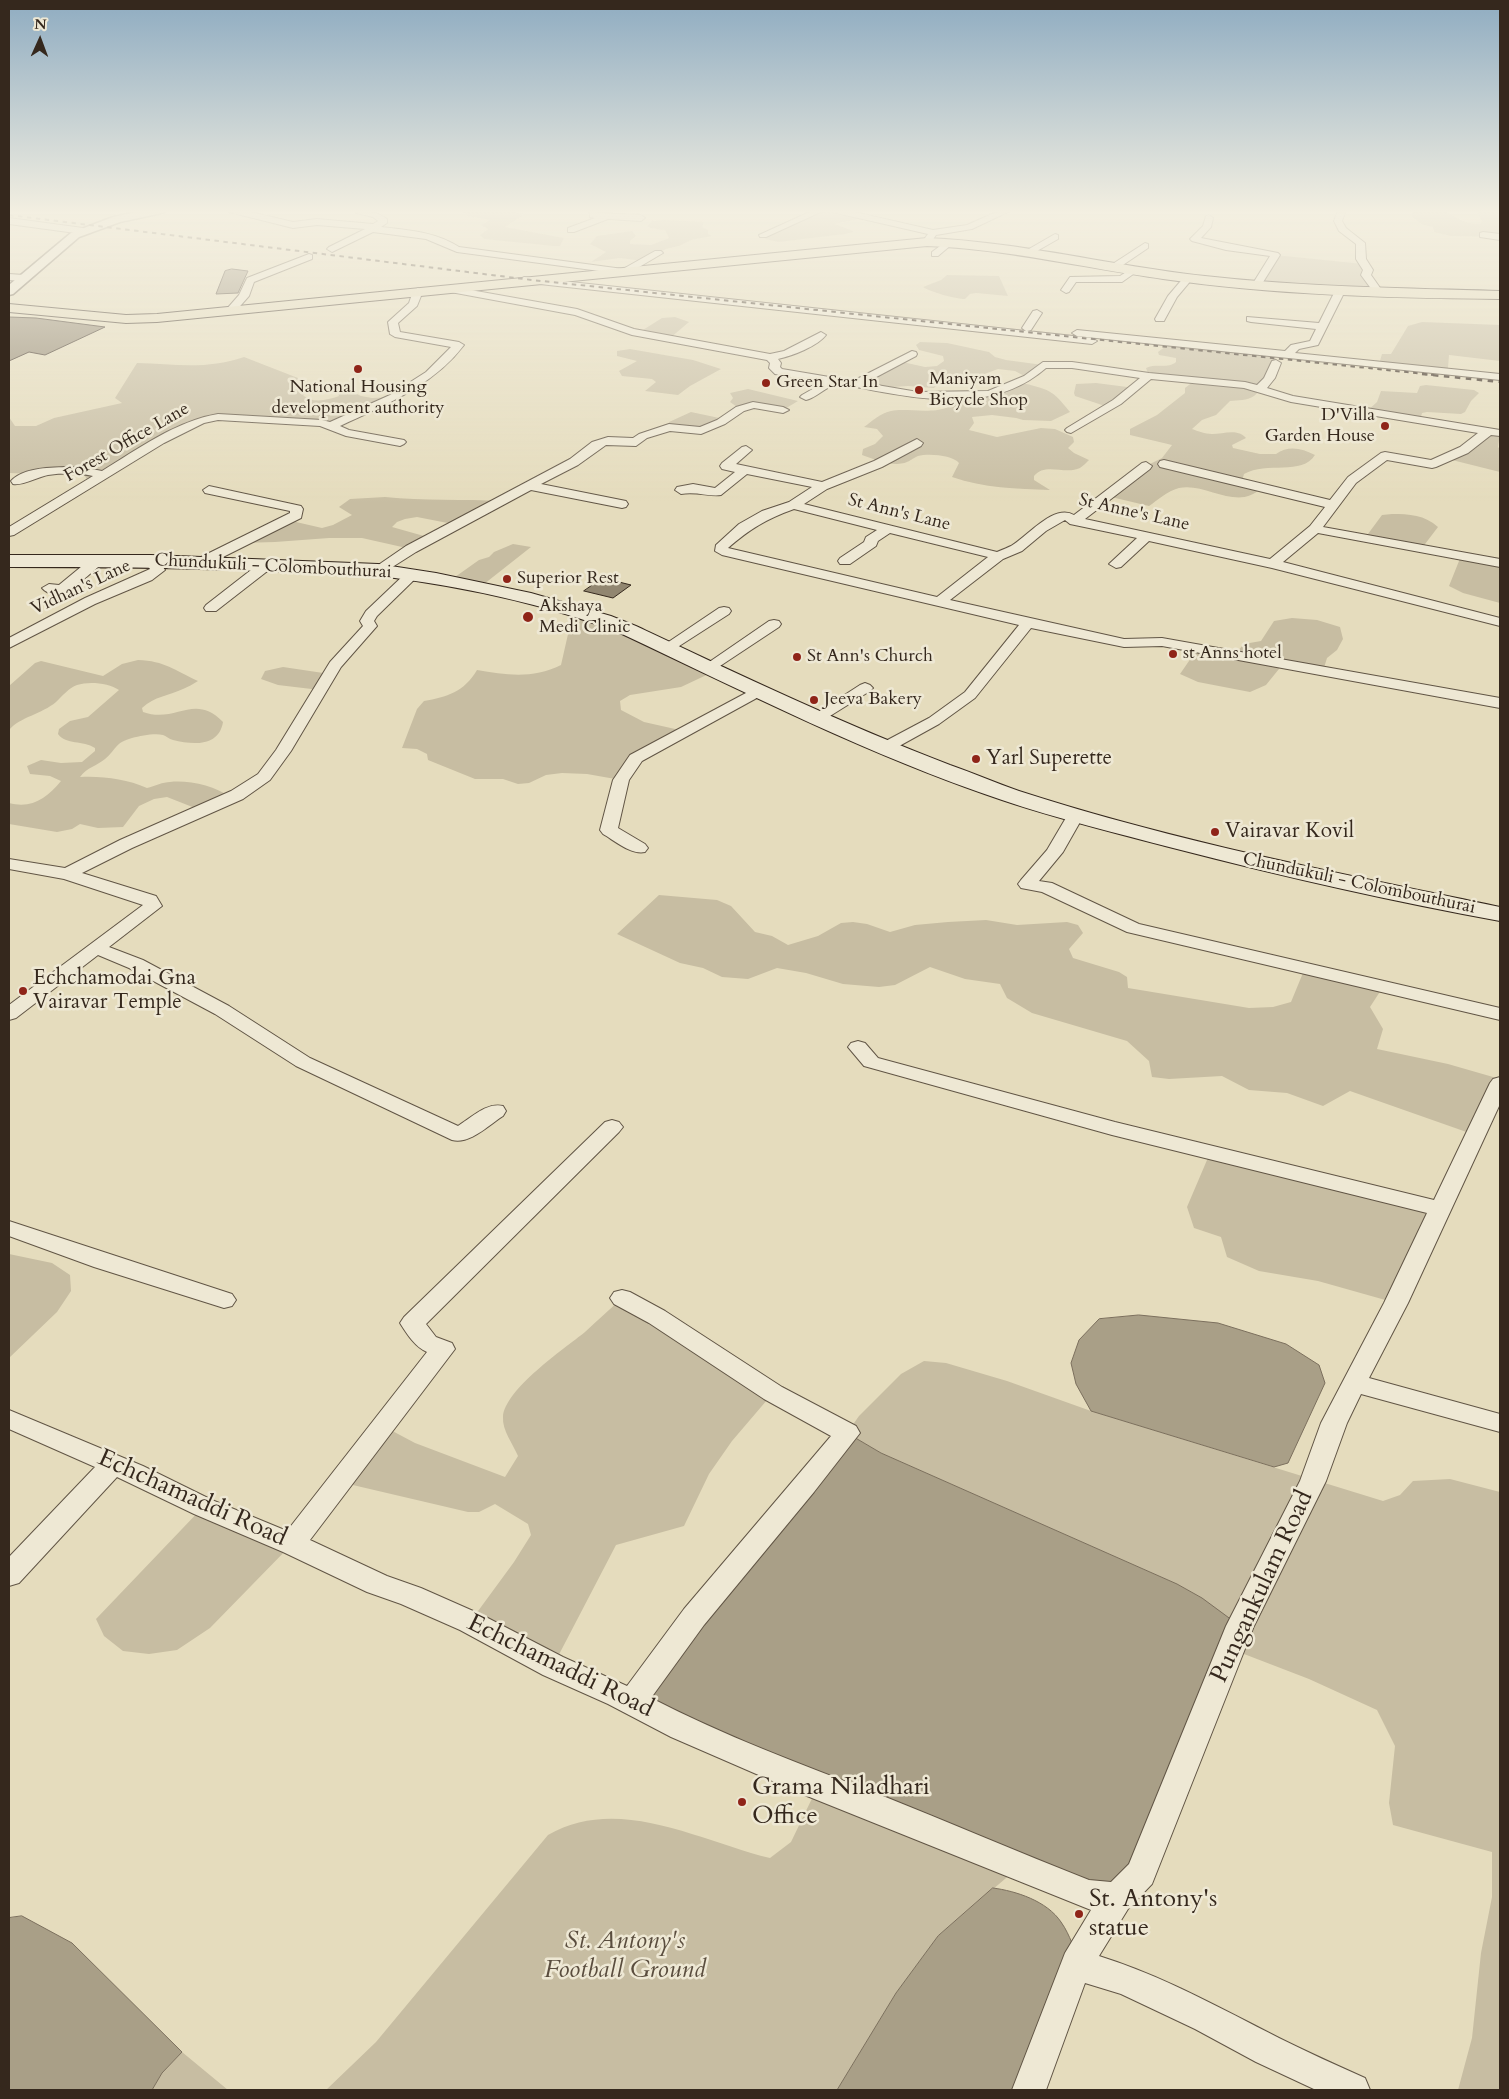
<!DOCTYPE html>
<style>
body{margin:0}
#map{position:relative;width:1509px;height:2099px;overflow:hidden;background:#e5dcbd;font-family:Cardo,serif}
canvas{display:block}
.frame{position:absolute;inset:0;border:10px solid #35281d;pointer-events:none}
.north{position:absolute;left:15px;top:15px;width:50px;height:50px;-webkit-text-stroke:4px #eee8d4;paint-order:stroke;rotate:2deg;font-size:14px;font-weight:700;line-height:20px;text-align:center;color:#35281d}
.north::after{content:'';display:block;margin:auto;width:18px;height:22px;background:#35281d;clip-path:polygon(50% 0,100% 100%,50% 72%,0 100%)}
</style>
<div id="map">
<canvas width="1509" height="2099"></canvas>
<div class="frame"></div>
<div class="north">N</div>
</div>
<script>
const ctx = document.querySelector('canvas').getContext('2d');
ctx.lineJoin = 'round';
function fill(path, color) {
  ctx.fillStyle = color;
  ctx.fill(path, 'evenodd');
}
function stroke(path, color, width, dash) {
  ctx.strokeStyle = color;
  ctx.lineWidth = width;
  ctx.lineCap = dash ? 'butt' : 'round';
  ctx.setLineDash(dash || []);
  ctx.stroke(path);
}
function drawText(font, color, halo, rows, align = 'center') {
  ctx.font = font + ' Cardo,serif';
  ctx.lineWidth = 5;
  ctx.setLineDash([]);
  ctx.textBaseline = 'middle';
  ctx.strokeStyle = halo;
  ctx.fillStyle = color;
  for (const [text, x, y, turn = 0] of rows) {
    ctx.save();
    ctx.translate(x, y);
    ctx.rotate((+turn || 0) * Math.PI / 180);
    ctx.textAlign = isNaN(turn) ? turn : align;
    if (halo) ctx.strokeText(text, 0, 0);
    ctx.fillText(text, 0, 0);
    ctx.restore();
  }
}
const green = new Path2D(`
 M458 210H500L523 214 522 216 505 227 564 238 560 246H554L484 239 480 235 488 229 481 225 490 220 467 216 465 213Z
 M821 210H835L868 217 835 224 853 231V232L845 234 779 242 765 239 767 233Z
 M1477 210H1500V237L1451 236 1434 232 1433 227 1421 224 1412 216V213C1421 210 1435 208 1445 212 1459 218 1462 223 1479 224L1482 222Z
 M665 220 704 222 702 227 708 230V234L712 236 691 240 679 246 666 249 643 261 620 258 591 262 606 252 590 244 597 236 632 231 636 236 630 241V244L651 245 669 238 665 230 650 228 647 226 652 221Z
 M1275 255 1364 264 1378 292 1257 285Z
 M947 275 999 276 1008 296 976 293 970 294 965 299C955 299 931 292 923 287L941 280Z
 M675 317 689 322 669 339 638 333 662 318Z
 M1422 322 1500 325V361L1449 355 1448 368 1442 371 1379 364 1382 354H1391L1408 326Z
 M920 342 947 343 989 352 995 357 1006 360 1043 365 1028 378 1015 371 998 369 971 379 963 377 944 378 934 388 908 386 879 388 855 384 898 361 925 367 937 366 944 361 943 356 919 350 916 345Z
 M1170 343 1277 354C1275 364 1262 390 1254 396 1247 401 1238 400 1230 401L1216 415 1202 420 1192 429C1198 431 1205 434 1212 434 1223 434 1238 428 1246 438L1232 445 1233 448 1260 454H1276C1288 445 1302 448 1315 455 1302 476 1267 461 1244 474L1242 481 1261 488C1238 512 1206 482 1179 488 1167 491 1158 500 1149 506L1107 496 1146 466 1162 458 1172 445 1130 435V429L1157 415 1185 393V388L1194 381 1149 376 1146 368C1156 363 1168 369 1176 362V358L1159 355 1158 352Z
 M630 349 693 360 721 369 690 386 678 395 645 391 656 382 652 379 622 376 619 371 637 361 617 356V351Z
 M244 357 321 387 309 390 303 395C313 404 327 400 339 396L337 391 346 389 361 396 372 398 394 397 330 426 208 417 89 483 85 476 9 473V417L15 426H36L54 418 122 403 115 398 137 363C175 364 206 370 244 357Z
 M1019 382C1049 390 1051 388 1070 412L1051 421 1023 420 1016 418 992 415 972 417 974 423 969 430 997 437 1041 428 1055 429 1073 437 1074 442 1068 448 1074 453 1089 460C1086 463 1083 466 1080 468 1065 475 1045 462 1034 476V480L1050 490C1016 489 984 488 952 477L959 463C953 455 928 453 918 456 909 460 910 463 897 464 885 464 873 459 862 455L863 449 875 444 883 436 877 429 864 427C872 421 881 413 891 411 908 407 953 419 956 396L990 394Z
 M1096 383 1135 388 1108 407 1075 396 1074 393 1076 384Z
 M1426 385 1474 390 1479 393 1471 401 1465 412 1461 414 1427 412 1422 413 1420 421 1366 412 1377 402 1381 391 1417 393 1420 386Z
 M748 389 798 401 783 410 753 405 740 409 730 402 733 398 730 393Z
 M691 412 724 419 701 431 669 427V422Z
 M1487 432 1500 433 1498 447 1500 449V472L1448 459Z
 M385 497C424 501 463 499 503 501L458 525 417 517 405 519 397 522 392 527 431 538 411 549 362 538H329L275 542 240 543 278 525 296 522 322 528 333 525 352 515 339 507 350 499Z
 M1392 514C1409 514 1425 515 1438 527L1422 548 1365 538 1382 515Z
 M513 544 531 547 479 588 448 582 479 560 489 557 494 552Z
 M1461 556 1500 563V603L1463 593 1449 586Z
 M564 609 715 671 681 687 630 695 620 701 621 710 644 722 684 731 637 758 621 780 587 774 562 773 546 775 529 783 518 784 503 779H475L428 760 427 754 417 749 402 748 417 709 424 701C447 697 464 692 477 670 506 675 533 679 561 665L571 621Z
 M1292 618 1317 620 1340 627 1343 639 1337 650 1327 658 1323 671 1283 664 1266 685 1250 692 1198 682 1180 674 1198 648 1234 655 1244 644 1261 641 1274 621Z
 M138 660C165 661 174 670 198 681 193 684 188 687 183 689 168 696 155 696 142 708L143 712C176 724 194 692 223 722 219 747 193 745 173 740 169 739 166 736 163 735 154 733 141 736 132 738 114 743 117 749 105 759 97 766 87 767 80 777 104 776 126 779 147 788 155 786 163 782 170 782 189 780 215 786 230 797L195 808 167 797 154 799 139 806 123 827 98 828 80 824 72 829 57 832 9 824V803C32 809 47 798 61 781L50 776 30 774 27 766 41 760 61 763 82 762 95 751V748C83 740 66 745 58 734L59 729 70 721 88 717 119 690C109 683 89 681 77 685 69 688 62 696 56 702 42 714 20 717 9 730V686L35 663 41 661 103 676 122 664Z
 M283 667 330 674 320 690 278 685 261 679 265 671Z
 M659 895 717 900 731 906 755 932 772 936 788 945 818 936 841 923 853 922 867 924 890 932 915 925 948 922 986 920 1017 925 1067 922 1078 925 1083 933 1069 949 1073 958 1119 972 1127 977 1128 988 1249 1008 1273 1007 1291 1002 1305 968 1383 987 1370 1007 1383 1029 1377 1049 1448 1064 1500 1079V1083L1475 1135 1350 1091 1323 1106 1287 1093 1249 1090 1222 1076 1169 1079 1152 1077 1149 1061 1127 1041 1032 1013 1007 998 1000 984 965 979 930 967 895 985 879 987 843 984 806 973 777 968 748 979 722 977 703 968 680 963 617 934Z
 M1210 1153 1440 1209 1396 1303 1318 1281 1259 1271 1227 1257 1221 1237 1194 1228 1187 1207Z
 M9 1254 52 1263 70 1275 71 1291 57 1312 9 1358Z
 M622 1298 773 1393 732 1441 709 1474 684 1526 616 1545 553 1666 470 1622 514 1562 531 1535 528 1524 495 1504 479 1512H468L340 1482 383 1426 415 1443 505 1477 518 1456C513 1444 502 1430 503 1417 505 1389 564 1349 585 1332 597 1321 610 1309 622 1298Z
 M924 1361 946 1363 1007 1381 1091 1411 1383 1501 1400 1495 1413 1481 1450 1479 1500 1492V2090H1458L1472 2038 1481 1953 1492 1897V1852L1393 1825 1389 1803 1395 1746 1377 1710 1309 1679 1231 1649 1202 1598 1177 1584 881 1453 847 1433 859 1416 901 1374Z
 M203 1507 292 1544 210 1628 177 1650 149 1654 123 1651 104 1636 96 1619Z
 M818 1786 1019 1867 938 1936 896 1993 837 2090H326L376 2042 548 1835C618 1794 700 1841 770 1858L791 1842Z
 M182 2052 228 2090H152L162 2073Z`);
const water = new Path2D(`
 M1139 1315 1218 1323 1286 1344 1319 1365 1325 1383 1288 1463 1274 1467 1091 1411 1076 1384 1071 1363 1079 1340 1099 1319Z
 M847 1433 881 1453 1177 1584 1202 1598 1240 1626 1117 1898 632 1702Z
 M993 1888C1016 1891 1047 1901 1061 1922 1066 1929 1069 1936 1072 1943L1029 2090H837L896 1993 938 1936Z
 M22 1916 72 1943 182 2052 162 2073 152 2090H9V1918Z`);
const building = new Path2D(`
 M232 269 248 271 238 293 216 294 225 271Z
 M9 317 36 318 105 327 45 355 29 352 9 361Z
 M603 578 631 585 613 598 584 591Z`);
const minor = new Path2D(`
 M228 210H242L293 222 317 219 373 224 378 221 373 217 356 213V210C367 210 377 212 387 219V223L381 227C408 230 436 232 459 247L623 269 655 251H661L663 253 629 273 622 274 457 252 426 239 373 232 332 252 327 249 329 247 365 229 317 225 293 228 229 212Z
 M589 210H597V213L641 215 645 218 641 221 608 219 574 232H568V228L595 218 590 217Z
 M814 210H825L766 237H760L759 235Z
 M831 210H846L933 230 967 225 1001 210H1012L972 229 936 235 930 244 927 245 922 242 928 234 832 212Z
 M1338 210H1346L1342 221 1346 228 1365 243 1366 259 1373 270 1371 275 1383 292 1381 294H1375L1361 275 1363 270 1356 259V244L1339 231 1334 221Z
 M1209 215 1213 218 1211 227 1201 238 1278 253 1280 255 1260 287 1257 288 1252 285 1270 256 1226 250 1192 241 1190 239 1203 226 1206 216Z
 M9 218 83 228 87 231 83 234 9 224Z
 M1483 232 1500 234V240L1480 237V233Z
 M1055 234 1058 235V239L1030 255H1024L1022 253Z
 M948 240 951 241V245L938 256H932V252Z
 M1145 243 1148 244V248L1117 269H1111V265Z
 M309 254 312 255V259L254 282 249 296 234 313H226L225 311 239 295 247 278Z
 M1134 267 1139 270 1122 282H1076L1069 292 1066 293 1061 290 1070 277 1120 276Z
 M9 274 24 275 29 278 24 281 9 280Z
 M1188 275 1193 278 1177 297 1165 319 1164 321H1156L1155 319 1168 296 1185 276Z
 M524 277 1026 331 1022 328 1033 311 1037 310 1042 313 1031 330 1027 331 1092 338 1097 341 1092 344 521 282 519 280Z
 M448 286 577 309 634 329 770 354 784 351 821 332 826 335C818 346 792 356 778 359L781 363 780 367 782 369 853 381 912 351 916 352 917 354 916 356 865 383 918 392 988 391 1024 376 1043 362H1072L1149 373 1245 382 1257 385 1264 378 1272 361 1276 360 1281 363 1275 378 1267 388 1293 396 1500 430V436L1491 435 1468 453 1436 467 1432 468 1387 460 1356 483 1323 527 1500 559V567L1318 533 1283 562 1500 618V626L1272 568 1149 541 1121 567 1116 568 1109 564 1137 538 1070 524 1065 520 1046 531 1022 551 1003 559 950 600 1124 639 1162 638 1500 698V708L1162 646 1124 647 1031 628 975 698 939 724 892 750H880L878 747 880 744 929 718 965 692 1019 625 722 555 715 551 716 545 739 524 762 511 789 502 812 487 747 474 721 495C710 497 696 491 681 494L675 490 677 487 693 484 715 488 735 472 722 469 720 466 722 463 742 447 746 446 752 450 736 464 822 482 874 461 917 439 923 443 921 446 882 467 827 489 804 504 997 552C1002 550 1007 548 1011 546 1028 536 1054 503 1074 515L1142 463 1146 462 1152 466 1150 469 1085 519 1270 559 1310 526 1325 507 1160 467 1158 464 1160 461 1164 460 1330 500 1348 477 1381 453 1385 452 1431 460 1460 447 1478 433 1291 402 1244 388 1151 379 1121 404 1071 433 1067 432 1065 430 1067 428 1113 400 1140 378 1072 368H1046C999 409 938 402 882 392 869 390 848 384 836 385 826 386 816 398 806 400L800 397 802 395 823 383 775 374 769 368 770 363 767 360 632 335 575 315 445 291 443 289ZM794 509 877 530 866 537 864 542 840 558 838 561 840 564H850L876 546 878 541 890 533 988 557 937 597 728 548C750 529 766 519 794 509Z
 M418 288 423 291 417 306 398 323 400 332 459 342 464 345C433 386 385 405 340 426L349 430 404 440 406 442 404 444 400 446 346 436 320 426 218 420 204 423 164 443 14 535 9 536V527L93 476C78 473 63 473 48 475 37 477 23 486 13 484L11 481C26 463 80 466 102 471 138 449 176 421 218 414L322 420 330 422 390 395 426 372 451 347 395 337 390 334 388 322 409 303 413 291Z
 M1340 288 1345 291 1318 345 1299 349 1295 353 1500 374V380L1077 336 1072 333 1077 330 1285 351 1291 345 1310 341 1316 329 1251 322 1247 321V317L1319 323 1335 291Z
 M753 402 783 407 789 410 783 413 754 408 744 411 725 424 701 434 670 431 647 438 636 446 606 445 578 465 541 484 626 501 628 504 626 507 622 508 531 490 416 552 383 573H373L371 570 406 546 570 459 592 442 608 437 633 438 639 434 669 424 700 427 717 420 736 407Z
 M209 486 301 506 303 509 301 518 205 566H195L193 563 195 560 290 513V511L205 493 203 490Z
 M98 556 103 557 105 560 103 563C90 573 58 607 42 588L49 584 59 585 93 557Z
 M151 557C158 559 161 564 165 570L152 580 95 604 9 648V638L85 598 150 569 144 561Z
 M265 562 270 563 272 566 270 569 216 611H206L204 608 206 605 260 563Z
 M411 572 418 576 377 616 374 621 377 626 341 667 291 751 270 780 243 799 132 848 82 873 156 896 162 906 109 947 143 960 229 1006 310 1058 458 1126C471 1118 487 1102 503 1106L506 1111 503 1116C489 1125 469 1145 452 1140L296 1066 215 1014 129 968 98 955 16 1018 9 1020V1005L143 905 64 879 9 869V859L65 868 120 840 231 791 258 774 276 750 330 662 363 626 360 621 366 611 406 573Z
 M724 607 729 608 731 611 729 614 673 650H663L661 647 719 608Z
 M774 620 779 621 781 624 779 627 714 670H704L702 667 769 621Z
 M865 683 870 685 873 688 870 691 822 721H812L809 718 860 685Z
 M759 686 764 688 767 691 764 694 642 761 629 780 618 828 645 844 648 848 645 852C631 855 615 841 603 834L600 830 613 780 630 755Z
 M1076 810 1082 811 1084 815 1063 852 1039 881 1052 883 1139 924 1500 1008V1020L1127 932 1042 892 1021 888 1018 884 1021 880 1047 850 1070 811Z
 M858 1041 865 1043 878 1058 1115 1122 1434 1200 1490 1083 1493 1079 1500 1077V1104L1408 1303 1369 1378 1500 1414V1432L1361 1394 1347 1423 1326 1481 1254 1626 1152 1884 1128 1909 1099 1956C1163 1976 1220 2008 1279 2038 1307 2052 1336 2065 1365 2078L1370 2090H1316L1256 2062 1195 2029 1121 1994 1085 1983 1046 2090H1012L1065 1953 1091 1910 807 1796 671 1737 608 1704 543 1675 460 1630 401 1604 367 1592 283 1552 194 1514 117 1477 19 1583 9 1586V1557L95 1467 9 1429V1410L143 1466 212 1500 287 1531 427 1352C415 1347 407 1334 400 1323L404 1317 605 1122 612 1120 619 1122 623 1127 619 1132 426 1324 436 1337 452 1343 455 1349 310 1540 387 1576 421 1588 480 1614 563 1657 627 1686 684 1609 831 1436 764 1399 649 1323 614 1304 610 1298 614 1292 622 1290 630 1292 665 1311 782 1387 856 1426 860 1433 814 1492 704 1625 651 1698C724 1736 801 1764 878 1794 948 1822 1018 1852 1089 1880L1111 1882 1129 1864 1226 1626 1300 1481 1321 1423 1384 1303 1427 1213 1112 1135 864 1066 848 1047 851 1043Z
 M9 1221 232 1294 236 1300 232 1306 224 1308 94 1267 9 1236Z`);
const tertiary = new Path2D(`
 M146 210H167L162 213 120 222 79 237 13 294 9 295V285L71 233 113 217Z`);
const secondary = new Path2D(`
 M9 555H151L378 564 436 573 531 593 611 616 636 626C740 675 843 724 950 765 973 773 996 783 1019 791 1176 842 1339 873 1500 907V921C1390 901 1281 876 1173 848 1116 833 1058 819 1002 800 871 756 747 693 622 634 548 604 459 586 380 576 340 571 299 572 259 571 175 567 92 567 9 567Z`);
const trunk = new Path2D(`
 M927 238C1021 242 1112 266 1205 276 1303 287 1402 288 1500 291V299C1388 298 1275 295 1163 279 1084 268 1007 249 927 246L157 322 126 323 9 312V304L126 315 157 314Z`);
const railFar1 = new Path2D(`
 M9 215 532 280 1434 375`);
const rail = new Path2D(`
 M1422 374 1500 382`);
const markers = [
 [358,369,5,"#8f2418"],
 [766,383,5,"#8f2418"],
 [919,390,5,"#8f2418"],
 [1385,426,5,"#8f2418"],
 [507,579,5,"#8f2418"],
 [528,617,6,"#8f2418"],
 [1173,654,5,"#8f2418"],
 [797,657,5,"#8f2418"],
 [814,700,5,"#8f2418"],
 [976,759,5,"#8f2418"],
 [1215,832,5,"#8f2418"],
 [23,991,5,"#8f2418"],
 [742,1802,5,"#8f2418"],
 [1079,1914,5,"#8f2418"]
];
const farPoinames = [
 ["Maniyam",929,380],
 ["Bicycle Shop",929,401],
 ["Green Star In",776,383],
 ["National Housing",358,388,"center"],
 ["development authority",358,409,"center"],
 ["D'Villa",1375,416,"right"],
 ["Garden House",1375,437,"right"],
 ["Superior Rest",517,579],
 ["Akshaya",539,607],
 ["Medi Clinic",539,628],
 ["st Anns hotel",1183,654],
 ["St Ann's Church",807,657],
 ["Jeeva Bakery",824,700]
];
const farStreetnames = [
 ["Forest Office Lane",127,443,-30],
 ["St Ann's Lane",899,513,14],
 ["St Anne's Lane",1134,513,13],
 ["Chundukuli - Colombouthurai",273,567,3],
 ["Vidhan's Lane",81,588,-25],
 ["Chundukuli - Colombouthurai",1359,884,12]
];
const poiNames = [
 ["Yarl Superette",986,759],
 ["Vairavar Kovil",1225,832],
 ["Echchamodai Gna",33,979],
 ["Vairavar Temple",33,1003]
];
const nearStreetnames = [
 ["Echchamaddi Road",192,1499,24],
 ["Pungankulam Road",1263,1587,-65],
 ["Echchamaddi Road",560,1667,26]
];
const nearPoinames = [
 ["Grama Niladhari",752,1788],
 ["Office",752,1817],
 ["St. Antony's",1089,1900],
 ["statue",1089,1929]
];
const nearParknames = [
 ["St. Antony's",625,1942],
 ["Football Ground",625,1971]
];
fill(green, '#c7bda2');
fill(water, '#a99f87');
stroke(water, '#7b6f5d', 1);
fill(building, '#918670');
stroke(building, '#35281d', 1);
stroke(minor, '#615545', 2);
stroke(tertiary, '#615545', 3);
stroke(secondary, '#35281d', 2);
stroke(trunk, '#35281d', 2);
fill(minor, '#eee8d4');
fill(tertiary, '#eee8d4');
fill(secondary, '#eee8d4');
fill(trunk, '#e5dcbd');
stroke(railFar1, '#35281d', 2, [4.5, 4.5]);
stroke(rail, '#35281d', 2.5, [5.5, 5.5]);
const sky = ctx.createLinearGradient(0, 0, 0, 504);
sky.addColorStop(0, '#8facc1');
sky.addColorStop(0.42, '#f3efe1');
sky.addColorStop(1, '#f3efe100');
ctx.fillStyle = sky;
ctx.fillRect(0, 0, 1509, 504);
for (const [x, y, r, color] of markers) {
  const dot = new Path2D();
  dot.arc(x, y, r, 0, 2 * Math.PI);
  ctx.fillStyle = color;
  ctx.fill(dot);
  stroke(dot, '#eee8d4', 2);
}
drawText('18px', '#35281d', '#eee8d4', farPoinames, 'left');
drawText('18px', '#35281d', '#eee8d4', farStreetnames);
drawText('21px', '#35281d', '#eee8d4', poiNames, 'left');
drawText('25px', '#35281d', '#eee8d4', nearStreetnames);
drawText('25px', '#35281d', '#eee8d4', nearPoinames, 'left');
drawText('italic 25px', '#5a4d3e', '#eee8d4', nearParknames);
</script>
